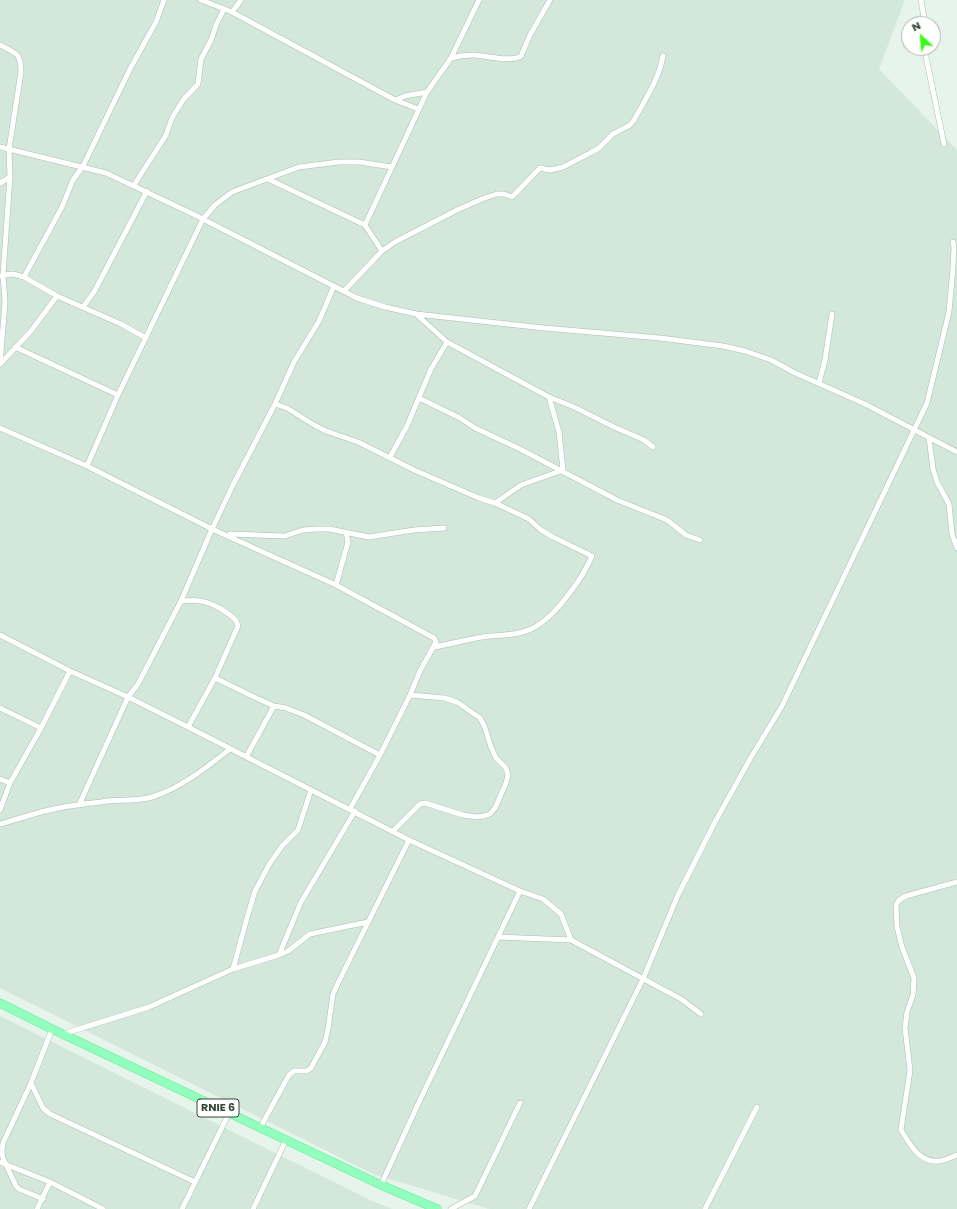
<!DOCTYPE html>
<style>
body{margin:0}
#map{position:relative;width:957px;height:1209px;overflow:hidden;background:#e6f4eb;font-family:Poppins,sans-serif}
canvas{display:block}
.north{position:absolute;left:901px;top:16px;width:40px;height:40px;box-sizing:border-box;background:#fff;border:1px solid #aeb5b0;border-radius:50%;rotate:334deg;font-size:11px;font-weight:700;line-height:16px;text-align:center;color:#35473a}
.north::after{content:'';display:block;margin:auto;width:14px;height:18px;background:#36ff11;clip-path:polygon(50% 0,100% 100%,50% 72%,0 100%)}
</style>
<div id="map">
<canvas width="957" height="1209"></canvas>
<div class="north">N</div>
</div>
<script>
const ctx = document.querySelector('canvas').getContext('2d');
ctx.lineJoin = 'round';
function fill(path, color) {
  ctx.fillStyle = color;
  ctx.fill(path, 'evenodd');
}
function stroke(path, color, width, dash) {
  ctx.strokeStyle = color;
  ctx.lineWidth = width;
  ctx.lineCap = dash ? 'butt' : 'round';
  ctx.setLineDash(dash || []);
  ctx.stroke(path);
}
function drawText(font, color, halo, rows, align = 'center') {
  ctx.font = font + ' Poppins,sans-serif';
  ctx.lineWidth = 4;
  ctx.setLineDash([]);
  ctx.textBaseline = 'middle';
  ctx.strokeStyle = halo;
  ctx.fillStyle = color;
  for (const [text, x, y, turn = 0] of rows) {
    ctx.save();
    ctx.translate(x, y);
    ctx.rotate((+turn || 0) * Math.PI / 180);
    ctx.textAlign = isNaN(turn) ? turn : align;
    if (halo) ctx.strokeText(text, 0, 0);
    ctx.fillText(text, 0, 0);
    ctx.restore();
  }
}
const residential = new Path2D(`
 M0 0H905L879 69 957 150V1209H489L373 1174 0 988Z
 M0 1016 370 1200 392 1209H0Z`);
const street = new Path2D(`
 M201 0 232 12 395 100 405 96 427 92 451 58 479 0
 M921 0 925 24
 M232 12 241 0
 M0 45C16 53 21 53 21 72L9 149 10 177 3 275 1 276
 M926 48V57L944 144
 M451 58C458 56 465 55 473 55 485 55 511 63 521 56L530 35 550 0
 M395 100 418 109
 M0 147 106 173 195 215 357 298 385 307 416 314 544 328 660 338 723 346 745 351 771 360 795 373 865 404 957 452
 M268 179 365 225 382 251
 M0 183 10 177
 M134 185 166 135 172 118 183 100 198 84 201 59 212 38 216 25 224 9
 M365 225 427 92
 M24 277 62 207 73 180 83 166 130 69 156 22 164 0
 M344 291 382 251 395 242 457 210 482 199 497 194H504L512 197 540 168 550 170 563 167 590 153 599 148 613 134 630 125 634 120C645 100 659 79 663 56
 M83 307 94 292 147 191
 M416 314 447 342 549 397 574 407 614 427 644 440 653 447
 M15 347 118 395
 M0 364 5 302 3 275 13 274 24 277 57 296 121 324 146 338
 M0 364 31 331 57 296
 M819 383 825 360 832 314
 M549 397 559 432 563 470
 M419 398 460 418 475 428 520 449 617 500 667 520 686 535 700 540
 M275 404 287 408 314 425 326 431 358 442 414 470 479 498 495 503 529 519 541 530 553 537 592 556C583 578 554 618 533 628 518 636 498 635 482 637 466 640 450 644 434 647
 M0 428 87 466 212 529 336 585 434 638 436 642 420 671 410 695 380 755 350 809
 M929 438 933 469 937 482 949 504 952 534 957 548
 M390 457 407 426 431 369 447 342
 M87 466 118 395 203 219 215 205 232 192 299 167 339 162H359L392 167
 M495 503 521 485 563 470
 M230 534 285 536 303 530 316 529H329L369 537 414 530 444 528
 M336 585 348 542 346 532
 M181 601C187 601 194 600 200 601 210 602 237 615 238 626L215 678 188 727
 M0 635 70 671 128 697 188 727 409 840 520 891 419 1102 381 1185
 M215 678 254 697 274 706 286 708 304 715 380 755
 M0 708 41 728
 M246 757 274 706
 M0 779 10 783
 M79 805 128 697 138 684 181 601 212 529 233 485 275 404 294 362 319 321 334 286
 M0 810 10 783 41 728 70 671
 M0 824C14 820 27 816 41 812 60 807 81 804 101 802 118 799 135 802 152 797 181 788 207 767 230 749
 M393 831 420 804 425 803 463 815 477 817 484 816 490 814 495 808 506 783 508 775 506 768 496 758 491 747 484 725 480 718 457 702 444 698 410 695
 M957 882 906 896 899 900 896 905 897 927 902 947 914 978 913 995 907 1012 905 1028 910 1070 901 1130C910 1144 919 1163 939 1161 944 1161 951 1157 957 1155
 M520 891 543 899 561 914 571 940
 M498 937 571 940 681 999 701 1014
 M279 955 301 902 355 811
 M233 969 247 918 255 891 270 863 282 846 298 830 311 790
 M63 1034 149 1007 233 969 279 955 288 951 310 934 368 922
 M31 1083 43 1108 50 1114 195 1182
 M260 1128 289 1075 294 1071H307L311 1068 325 1042 328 1029 333 994 337 985 409 840
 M0 1162 50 1182 103 1209
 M43 1199 19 1189 16 1186 3 1158 2 1151 3 1143 31 1083 52 1029
 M37 1209 50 1182
 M182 1209 229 1113
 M253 1209 286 1140
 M451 1209 475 1196 520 1103
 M529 1209 643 979 678 895 715 822 750 759 782 706 927 403 949 312 953 268 954 247 953 242
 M705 1209 757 1107`);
const primary = new Path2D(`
 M0 1003 52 1029 381 1185 437 1209`);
const shields = [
 [218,1108,42]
];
const shieldNames = [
 ["RNIE 6",218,1108]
];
fill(residential, '#d3e8db');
stroke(street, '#a8c0b0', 6);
stroke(primary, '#5dea95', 9);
stroke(street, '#fff', 5);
stroke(primary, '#93ffbf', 8);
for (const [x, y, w] of shields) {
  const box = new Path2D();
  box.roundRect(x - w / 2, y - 9, w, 18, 3);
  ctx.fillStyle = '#fff';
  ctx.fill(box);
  stroke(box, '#35473a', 1);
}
drawText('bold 11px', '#35473a', null, shieldNames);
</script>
